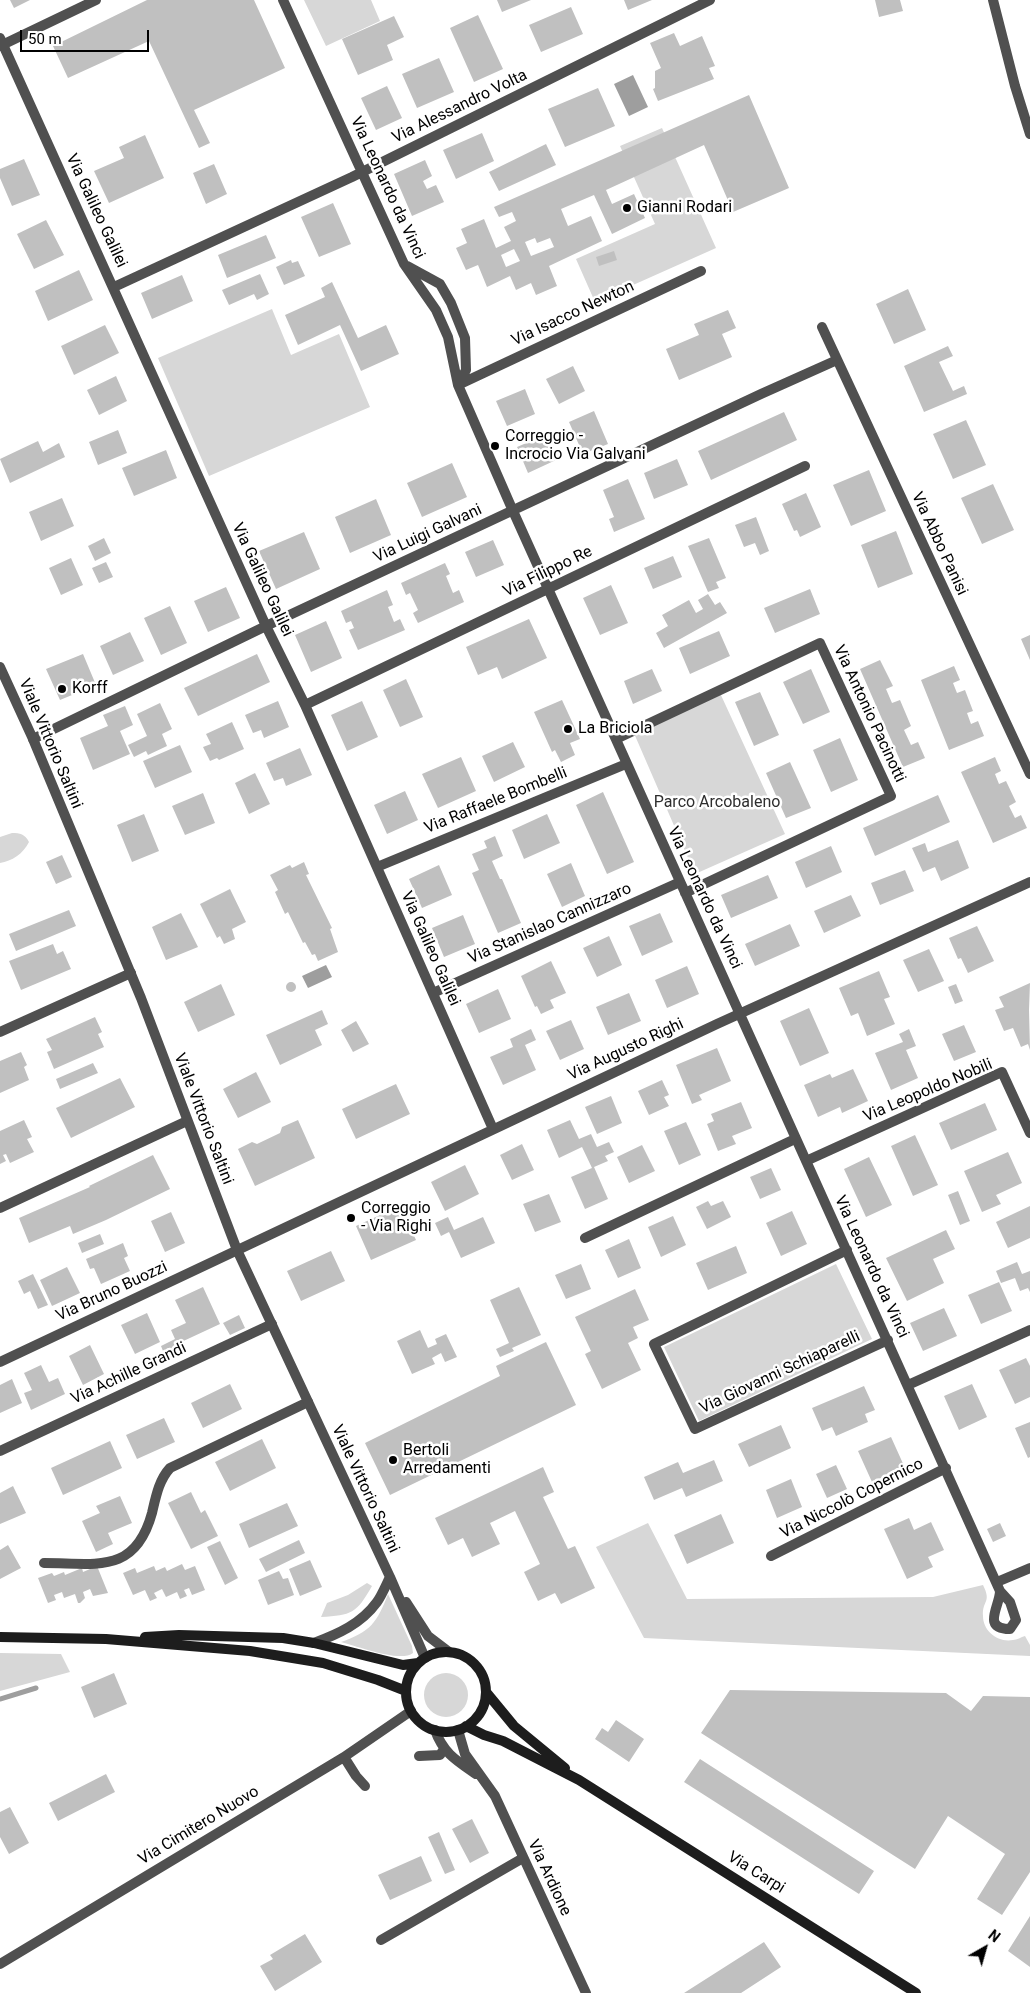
<!DOCTYPE html>
<meta charset="utf-8">
<style>
body{margin:0}
#map{position:relative;width:1030px;height:1993px;overflow:hidden;background:#fff;font-family:Roboto,sans-serif}
canvas{display:block}
.north{position:absolute;left:960px;top:1923px;width:50px;height:50px;-webkit-text-stroke:4px #fff;paint-order:stroke;rotate:38deg;font-size:14px;font-weight:700;line-height:20px;text-align:center;color:#000}
.north::after{content:'';display:block;margin:auto;width:18px;height:22px;background:#000;clip-path:polygon(50% 0,100% 100%,50% 72%,0 100%)}
.scale{position:absolute;left:20px;top:30px;width:129px;height:22px;box-sizing:border-box;border:2px solid #000;border-top:0;padding-left:6px;font-size:15px;line-height:18px;white-space:nowrap;color:#000;-webkit-text-stroke:4px #fff;paint-order:stroke}
</style>
<div id="map">
<canvas width="1030" height="1993"></canvas>
<div class="north">N</div>
<div class="scale">50 m</div>
</div>
<script>
const ctx = document.querySelector('canvas').getContext('2d');
ctx.lineJoin = 'round';
function fill(path, color) {
  ctx.fillStyle = color;
  ctx.fill(path, 'evenodd');
}
function stroke(path, color, width, dash) {
  ctx.strokeStyle = color;
  ctx.lineWidth = width;
  ctx.lineCap = dash ? 'butt' : 'round';
  ctx.setLineDash(dash || []);
  ctx.stroke(path);
}
function drawText(font, color, halo, rows, align = 'center') {
  ctx.font = font + ' Roboto,sans-serif';
  ctx.lineWidth = 5;
  ctx.setLineDash([]);
  ctx.textBaseline = 'middle';
  ctx.strokeStyle = halo;
  ctx.fillStyle = color;
  for (const [text, x, y, turn = 0] of rows) {
    ctx.save();
    ctx.translate(x, y);
    ctx.rotate((+turn || 0) * Math.PI / 180);
    ctx.textAlign = isNaN(turn) ? turn : align;
    if (halo) ctx.strokeText(text, 0, 0);
    ctx.fillText(text, 0, 0);
    ctx.restore();
  }
}
const green = new Path2D(`
 M304 0H371L380 21 326 46Z
 M662 128 716 248 595 302 576 259 655 224 620 146Z
 M272 309 291 355 339 334 370 407 209 476 158 358Z
 M720 693 785 834 695 874 633 731Z
 M12 833C20 833 25 834 29 842 23 854 12 861 0 863V837Z
 M836 1264 872 1339 699 1421 664 1347Z
 M648 1523 687 1599 933 1597 983 1585C992 1603 982 1600 983 1616 983 1631 998 1643 1013 1640 1017 1640 1021 1637 1025 1636L1030 1645V1656L644 1638 596 1547Z
 M367 1583 372 1586C356 1614 352 1615 321 1617L327 1603 348 1595Z
 M388 1594 412 1646 413 1653C400 1663 357 1646 341 1642 370 1632 377 1623 388 1594Z
 M0 1653 61 1654 70 1672 0 1691Z
 M424 1695a22 22 0 1 1 44 0a22 22 0 1 1-44 0Z`);
const water = new Path2D(`
 M633 75 648 107 629 116 614 84Z
 M326 965 332 977 308 988 302 976Z`);
const stream = new Path2D(`
 M0 1699 36 1688`);
const building = new Path2D(`
 M10 0H30L14 8Z
 M147 0H254L285 68 194 110 210 143 199 148 149 41 68 78 53 46Z
 M497 0H531L502 12Z
 M624 0H652L628 10Z
 M875 0H900L903 11 879 17Z
 M571 7 583 34 541 52 529 25Z
 M478 15 503 69 474 82 450 28Z
 M394 16 404 37 387 45 393 60 358 75 342 39Z
 M674 33 680 46 702 36 715 66 709 68 714 79 658 101 653 89 655 88V71L661 68 650 43Z
 M439 58 454 92 417 108 402 74Z
 M387 86 402 118 376 130 361 98Z
 M598 88 615 126 565 147 548 109Z
 M749 95 789 188 733 212 704 145 606 190 612 204 634 194 645 218 612 234 594 195 561 209 568 226 591 216 602 241 549 266 557 286 536 295 531 283 516 290 510 276 487 287 478 265 466 270 456 248 467 243 461 229 484 219 496 248 511 241 504 227 516 221 512 212 499 217 494 207ZM535 238 537 243 550 238 554 247 531 256 525 242ZM514 249 520 261 506 267 501 255Z
 M482 133 494 161 456 179 443 150Z
 M145 135 164 178 109 203 94 171 124 158 119 147Z
 M546 144 556 165 499 191 489 172Z
 M24 159 40 195 12 206 0 178V169Z
 M425 160 432 176 423 181 427 189 436 185 444 202 412 216 394 174Z
 M214 164 227 194 206 204 193 173Z
 M333 203 351 244 319 257 301 217Z
 M46 220 64 255 34 269 17 234Z
 M266 235 276 258 227 278 218 255Z
 M614 251 617 260 599 266 596 257Z
 M291 260 292 263 298 261 305 276 284 285 276 267Z
 M79 270 93 300 48 321 35 291Z
 M260 274 269 294 257 300 254 294 229 305 222 290Z
 M182 275 193 301 152 319 141 293Z
 M332 282 358 338 386 325 399 354 361 371 340 325 298 345 285 315 325 297 321 288Z
 M908 289 926 330 894 344 876 304Z
 M728 310 736 328 722 334 732 357 679 380 666 349 699 335 694 324Z
 M105 325 119 353 74 375 61 346Z
 M948 346 953 356 939 362 953 391 964 386 967 394 924 412 904 366Z
 M573 366 585 391 559 404 546 379Z
 M116 376 127 401 99 415 87 390Z
 M525 389 535 414 507 426 496 401Z
 M594 411 608 444 583 454 569 422Z
 M784 412 797 440 711 480 698 451Z
 M966 420 986 465 953 479 933 434Z
 M118 430 127 453 98 465 89 442Z
 M545 435 556 460 528 473 517 447Z
 M38 441 43 452 59 443 65 457 10 483 0 459Z
 M166 450 177 478 134 496 122 468Z
 M677 459 688 485 654 499 644 473Z
 M452 463 467 497 422 517 407 483Z
 M869 470 886 511 851 526 833 485Z
 M628 479 645 519 614 532 609 519 614 517 603 490Z
 M993 484 1014 530 982 544 961 498Z
 M806 493 821 527 800 537 797 530 794 531 782 504Z
 M62 498 74 526 41 541 29 512Z
 M376 499 391 535 350 553 335 517Z
 M756 517 769 551 760 555 755 543 744 547 735 525Z
 M896 531 913 574 878 588 861 545Z
 M304 532 320 569 276 589 259 551Z
 M104 538 111 553 95 561 88 546Z
 M709 538 726 578 716 582 719 588 708 592 688 546Z
 M493 540 504 565 476 577 465 552Z
 M673 556 682 577 653 589 644 568Z
 M71 558 83 585 61 595 49 568Z
 M106 562 113 577 99 583 92 568Z
 M445 563 450 574 446 576 453 593 459 590 464 602 418 623 413 613 418 610 410 593 406 595 401 583Z
 M611 585 628 623 600 635 583 598Z
 M226 587 240 618 208 632 194 601Z
 M810 589 820 614 775 633 764 608Z
 M387 590 393 605 388 607 394 622 400 619 405 630 358 650 349 630 354 628 351 621 346 623 341 611Z
 M708 594 715 605 720 602 727 613 664 648 656 633 668 626 662 615 689 600 696 613 703 609 698 600Z
 M170 606 187 643 161 655 144 618Z
 M529 619 547 658 502 679 497 667 478 675 466 647Z
 M326 621 342 658 311 672 295 635Z
 M719 631 730 656 690 674 679 648Z
 M130 632 144 661 113 675 100 646Z
 M1030 635V660L1021 639Z
 M83 654 96 685 60 700 46 669Z
 M257 654 270 682 198 716 184 688Z
 M880 660 893 686 886 689 892 703 900 700 911 726 904 730 911 745 918 742 925 758 903 767 860 669Z
 M954 666 960 680 953 683 957 693 965 690 973 711 967 713 971 724 978 721 984 736 949 750 921 680Z
 M652 669 662 691 633 704 624 681Z
 M811 669 830 712 803 724 783 682Z
 M406 679 423 717 400 727 383 690Z
 M760 692 779 735 754 746 735 702Z
 M562 700 580 739 570 743 575 755 561 762 555 750 552 752 534 712Z
 M278 701 289 727 264 738 261 730 253 733 245 715Z
 M362 701 378 737 347 751 331 715Z
 M160 703 172 729 162 734 167 746 148 755 146 751 134 757 128 745 147 736 137 714Z
 M125 706 133 725 120 731 130 754 93 770 80 738 108 726 103 715Z
 M232 722 244 749 219 760 217 758 210 761 203 747 211 744 206 734Z
 M840 738 858 780 831 792 813 750Z
 M513 742 525 767 494 782 482 756Z
 M180 745 192 772 155 788 143 761Z
 M300 748 312 775 286 786 283 778 274 781 266 763Z
 M461 757 476 791 438 808 422 774Z
 M995 757 1001 771 995 774 999 784 1006 781 1016 802 1009 806 1015 818 1021 815 1027 828 993 843 961 772Z
 M790 762 811 808 786 818 766 773Z
 M255 773 270 804 249 814 235 783Z
 M405 791 418 820 387 834 374 805Z
 M603 792 634 862 607 874 576 805Z
 M203 793 215 823 185 835 172 806Z
 M938 795 950 822 875 856 863 828Z
 M144 814 159 851 132 862 117 825Z
 M547 814 560 843 524 859 512 830Z
 M495 836 503 856 492 861 500 879H502L521 923 498 933 472 873 479 870 472 854 487 848 484 841Z
 M958 840 969 868 941 881 935 867 923 872 912 848 925 843 928 852Z
 M831 846 842 872 806 888 795 862Z
 M62 855 72 877 56 884 46 862Z
 M304 862 309 874 306 875 332 928 330 929 338 952 318 961 315 954 312 955 305 942 303 943 288 912 285 914 275 892 278 890 270 875 290 865 292 868Z
 M571 863 585 896 562 907 547 874Z
 M439 865 452 895 422 908 409 879Z
 M905 870 914 891 880 905 871 883Z
 M768 875 778 898 731 918 721 895Z
 M230 889 246 922 232 929 235 939 224 944 220 936 217 938 200 904Z
 M851 895 861 916 824 933 814 911Z
 M69 910 76 926 16 951 9 934Z
 M181 913 198 947 166 960 152 927Z
 M660 913 673 942 642 956 629 926Z
 M463 915 475 944 444 957 432 928Z
 M790 924 800 946 755 966 745 944Z
 M977 926 994 961 968 973 961 958 958 959 949 938Z
 M609 936 622 965 597 977 583 948Z
 M53 944 57 954 63 951 71 969 21 990 9 961Z
 M929 949 944 981 918 992 903 960Z
 M551 961 566 993 550 1000 554 1008 541 1014 537 1006 535 1007 521 976Z
 M687 966 699 994 667 1008 655 980Z
 M879 971 890 997 884 999 895 1024 867 1036 858 1013 851 1016 839 988Z
 M286 987a5 5 0 1 1 10 0a5 5 0 1 1-10 0Z
 M1030 983 1029 1010 1030 1050 1028 1044 1021 1047 1013 1028 1004 1031 995 1010 1004 1007 999 997Z
 M221 984 235 1015 198 1032 184 1002Z
 M956 984 963 1001 955 1004 948 987Z
 M498 989 511 1019 479 1033 466 1004Z
 M629 993 641 1021 608 1035 596 1007Z
 M809 1008 829 1053 800 1066 780 1021Z
 M322 1010 328 1024 315 1030 322 1045 280 1065 266 1035Z
 M95 1017 102 1032 98 1034 104 1047 54 1069 47 1052 52 1050 46 1039Z
 M571 1020 584 1049 560 1060 546 1031Z
 M356 1021 369 1044 353 1052 341 1030Z
 M964 1025 976 1052 954 1061 942 1034Z
 M531 1029 536 1040 525 1045 536 1070 503 1085 490 1057 513 1047 510 1039Z
 M909 1029 916 1046 906 1050 918 1078 891 1090 875 1053 903 1042 899 1034Z
 M717 1048 731 1081 699 1095 702 1100 692 1104 676 1065Z
 M21 1052 27 1065 24 1067 29 1080 0 1093V1061Z
 M93 1063 98 1073 60 1089 56 1079Z
 M853 1069 868 1101 842 1113 840 1107 818 1117 804 1085 830 1074 832 1078Z
 M256 1072 271 1102 238 1118 223 1089Z
 M120 1078 135 1107 71 1138 56 1108Z
 M662 1080 669 1095 664 1097 669 1106 649 1115 638 1091Z
 M396 1084 410 1114 356 1139 342 1109Z
 M611 1096 622 1123 597 1134 585 1107Z
 M741 1102 752 1128 732 1136 736 1144 718 1151 707 1124 714 1121 711 1114Z
 M985 1103 997 1130 951 1150 939 1123Z
 M24 1120 32 1137 27 1139 34 1152 10 1163 6 1154 3 1155 6 1161 0 1164V1131Z
 M298 1120 315 1158 255 1186 238 1149 252 1142 257 1144 280 1133 282 1127Z
 M570 1120 579 1139 591 1134 597 1147 609 1142 614 1152 605 1156 608 1161 594 1167 608 1199 585 1209 571 1177 592 1168 582 1147 559 1158 547 1130Z
 M686 1122 701 1155 679 1165 664 1131Z
 M915 1135 938 1185 913 1196 891 1146Z
 M522 1144 534 1170 512 1180 500 1155Z
 M642 1145 655 1171 629 1183 617 1157Z
 M1008 1152 1022 1183 996 1195 1001 1204 982 1212 964 1171Z
 M153 1155 170 1189 106 1220 73 1234 70 1226 29 1243 19 1218 90 1187 89 1186Z
 M869 1157 892 1205 866 1217 844 1169Z
 M465 1165 479 1194 445 1211 431 1182Z
 M771 1168 781 1190 760 1199 750 1177Z
 M958 1191 970 1221 960 1225 948 1195Z
 M549 1194 561 1222 535 1232 523 1204Z
 M708 1201 711 1206 723 1201 731 1217 707 1229 696 1207Z
 M400 1206 416 1240 371 1260 356 1226Z
 M1030 1206V1238L1008 1248 996 1222Z
 M792 1211 807 1244 781 1256 766 1223Z
 M171 1212 185 1243 165 1252 151 1221Z
 M673 1216 686 1245 661 1257 648 1227Z
 M448 1217 454 1230 483 1217 495 1243 461 1258 449 1232 441 1236 435 1223Z
 M946 1230 955 1249 933 1259 944 1283 907 1301 886 1258Z
 M100 1234 104 1244 82 1253 78 1243Z
 M629 1239 641 1268 618 1278 605 1250Z
 M123 1243 128 1256 124 1258 130 1271 101 1284 94 1268 90 1269 86 1259Z
 M736 1246 747 1273 708 1290 696 1263Z
 M331 1251 345 1281 301 1301 287 1271Z
 M1017 1262 1022 1274 1030 1271V1292L1028 1288 1020 1291 1015 1278 1001 1283 996 1271Z
 M581 1264 591 1289 566 1299 555 1275Z
 M67 1267 80 1293 52 1306 40 1280Z
 M33 1274 48 1305 38 1309 30 1291 24 1294 18 1281Z
 M999 1282 1012 1311 981 1324 968 1295Z
 M203 1287 220 1324 177 1344 180 1349 165 1356 161 1346 175 1339 171 1330 186 1323 175 1300Z
 M519 1287 541 1335 512 1348 514 1351 500 1357 496 1349 509 1343 490 1300Z
 M635 1289 649 1320 633 1327 638 1338 628 1343 641 1370 602 1389 585 1354 591 1351 575 1317Z
 M944 1308 957 1336 923 1351 910 1323Z
 M147 1313 160 1342 135 1354 121 1325Z
 M239 1315 245 1328 230 1335 223 1323Z
 M420 1330 428 1348 437 1344 435 1339 446 1334 457 1357 445 1362 441 1353 432 1358 435 1364 412 1374 397 1341Z
 M546 1342 576 1405 390 1495 365 1443 500 1376 496 1366Z
 M90 1345 104 1374 83 1385 69 1356Z
 M1026 1358 1030 1366V1397L1015 1404 999 1370Z
 M41 1365 49 1382 58 1378 65 1394 31 1410 24 1393 32 1390 24 1373Z
 M12 1379 22 1403 0 1413V1385Z
 M230 1384 242 1409 203 1428 191 1403Z
 M972 1384 987 1417 959 1430 944 1396Z
 M864 1386 875 1410 865 1414 868 1422 836 1436 832 1427 822 1431 812 1408Z
 M164 1418 175 1442 137 1459 126 1435Z
 M1030 1422V1457L1028 1458 1015 1428Z
 M781 1425 791 1448 749 1467 738 1444Z
 M891 1437 905 1468 872 1482 858 1451Z
 M262 1439 276 1468 230 1491 215 1462Z
 M110 1441 122 1468 63 1495 51 1468Z
 M714 1460 723 1481 686 1497 682 1488 654 1500 644 1477 678 1462 683 1473Z
 M836 1465 847 1489 827 1498 816 1474Z
 M543 1467 554 1492 543 1497 568 1549 575 1546 595 1588 561 1604 555 1593 538 1601 524 1572 540 1564 515 1511 490 1523 500 1544 472 1557 463 1538 448 1545 435 1518Z
 M791 1479 802 1507 777 1518 766 1490Z
 M13 1486 26 1513 0 1524V1493Z
 M191 1492 201 1513 205 1510 218 1536 191 1549 168 1503Z
 M120 1496 132 1523 108 1533 113 1544 96 1552 82 1521 100 1513 96 1506Z
 M287 1503 298 1526 249 1548 239 1524Z
 M721 1514 734 1543 687 1564 674 1535Z
 M909 1518 914 1530 931 1522 944 1550 928 1557 933 1567 907 1579 884 1529Z
 M1000 1523 1006 1536 993 1542 987 1529Z
 M299 1540 305 1553 266 1572 259 1559Z
 M220 1541 238 1578 225 1585 207 1547Z
 M8 1545 21 1568 0 1579V1550Z
 M310 1560 322 1587 300 1596 289 1569Z
 M182 1564 185 1570 195 1566 205 1590 192 1595 189 1588 184 1590 187 1596 180 1599 177 1592 166 1597 162 1589 154 1593 157 1598 150 1601 145 1590 133 1595 123 1573 135 1568 137 1573 154 1566 156 1571 165 1567 167 1571Z
 M97 1566 108 1593 93 1596 90 1589 83 1592 85 1598 80 1603H78L75 1594 64 1598 62 1592 54 1595 56 1600 48 1603 38 1578 52 1573 54 1576 64 1572 65 1575 82 1568 83 1572Z
 M279 1571 283 1579 288 1578 294 1595 268 1605 258 1580Z
 M114 1673 127 1704 94 1718 81 1687Z
 M730 1690 946 1693 971 1711 983 1696 1030 1697V1872L1002 1915 977 1899 1005 1854 948 1816 915 1869 701 1733Z
 M616 1720 644 1739 629 1762 595 1739 602 1728 608 1732Z
 M700 1759 874 1871 859 1894 684 1782Z
 M106 1774 115 1792 58 1821 49 1803Z
 M10 1807 29 1843 9 1854 0 1837V1812Z
 M472 1819 489 1853 470 1863 452 1829Z
 M439 1832 455 1870 445 1874 428 1837Z
 M421 1856 432 1881 390 1900 378 1875Z
 M1030 1916V1967L1008 1951Z
 M305 1934 322 1962 275 1991 260 1966 273 1959 270 1955Z
 M764 1942 781 1967 741 1993H684Z`);
const minor = new Path2D(`
 M283 0 404 264 436 310 448 337 458 385 513 511 1000 1591 1010 1602 1016 1620 1010 1629C981 1629 1000 1606 1000 1591
 M993 0 1015 86 1030 134
 M0 38 266 626 305 705 493 1129
 M0 46 96 0
 M407 266 440 284 451 303 465 338 466 370 458 385
 M114 287 352 177 710 0
 M822 327 1030 774
 M458 385 701 271
 M305 705 805 466
 M33 739 266 626 761 394 837 360
 M616 739 820 643 891 796 685 893
 M377 867 626 764
 M433 993 680 882
 M0 1032 131 973
 M806 1161 1002 1072 1030 1133
 M0 1208 187 1121
 M585 1238 795 1139
 M847 1250 654 1344 695 1429 888 1340
 M0 1362 717 1024 1030 882
 M908 1385 1030 1330
 M0 1451 272 1324
 M771 1556 946 1468
 M44 1563C96 1563 135 1575 152 1513 156 1496 159 1480 170 1468L308 1402
 M997 1582 1030 1568
 M435 1730C443 1753 457 1761 476 1774
 M458 1730 465 1754 495 1796 586 1993
 M419 1756 440 1755 444 1749
 M344 1757 356 1776 365 1786
 M381 1940 523 1858
 M0 1964 344 1757 411 1711`);
const tertiary = new Path2D(`
 M0 667 33 739 141 998 237 1250 390 1577 425 1658
 M406 1602 428 1636 449 1652
 M314 1643C338 1634 361 1624 377 1602 382 1595 386 1585 390 1577`);
const secondary = new Path2D(`
 M0 1637 106 1639 250 1651 323 1663 378 1680 406 1691
 M145 1637 179 1635 283 1638 314 1643 403 1665 418 1663
 M406 1692a40 40 0 1 1 80 0a40 40 0 1 1-80 0Z
 M486 1692 514 1726 565 1768
 M466 1726 484 1735 503 1741 579 1780 916 1993`);
const markers = [
 [627,208,5,"#000"],
 [495,446,5,"#000"],
 [62,689,5,"#000"],
 [568,729,5,"#000"],
 [351,1218,5,"#000"],
 [393,1460,5,"#000"]
];
const streetNames = [
 ["Via Alessandro Volta",460,107,-26],
 ["Via Leonardo da Vinci",387,188,65],
 ["Via Galileo Galilei",96,211,65],
 ["Via Isacco Newton",573,314,-25],
 ["Via Luigi Galvani",428,534,-25],
 ["Via Abbo Panisi",939,544,65],
 ["Via Filippo Re",548,572,-26],
 ["Via Galileo Galilei",262,580,65],
 ["Via Antonio Pacinotti",869,714,65],
 ["Viale Vittorio Saltini",50,744,67],
 ["Via Raffaele Bombelli",496,801,-22],
 ["Via Leonardo da Vinci",704,898,65],
 ["Via Stanislao Cannizzaro",550,924,-24],
 ["Via Galileo Galilei",430,949,66],
 ["Via Augusto Righi",626,1050,-25],
 ["Via Leopoldo Nobili",928,1091,-23],
 ["Viale Vittorio Saltini",203,1119,69],
 ["Via Leonardo da Vinci",871,1267,65],
 ["Via Bruno Buozzi",112,1292,-25],
 ["Via Giovanni Schiaparelli",780,1373,-25],
 ["Via Achille Grandi",129,1374,-25],
 ["Viale Vittorio Saltini",365,1489,65],
 ["Via Niccolò Copernico",852,1499,-27],
 ["Via Cimitero Nuovo",199,1826,-31],
 ["Via Carpi",756,1873,32],
 ["Via Ardione",549,1878,65]
];
const poiNames = [
 ["Gianni Rodari",637,208],
 ["Correggio -",505,437],
 ["Incrocio Via Galvani",505,455],
 ["Korff",72,689],
 ["La Briciola",578,729],
 ["Correggio",361,1209],
 ["- Via Righi",361,1227],
 ["Bertoli",403,1451],
 ["Arredamenti",403,1469]
];
const parkNames = [
 ["Parco Arcobaleno",717,803]
];
fill(green, '#d7d7d7');
fill(water, '#9e9e9e');
stroke(stream, '#9e9e9e', 5);
fill(building, '#c0c0c0');
stroke(minor, '#505050', 10);
stroke(tertiary, '#505050', 10);
stroke(secondary, '#1d1d1d', 10);
for (const [x, y, r, color] of markers) {
  const dot = new Path2D();
  dot.arc(x, y, r, 0, 2 * Math.PI);
  ctx.fillStyle = color;
  ctx.fill(dot);
  stroke(dot, '#fff', 2);
}
drawText('16px', '#000', '#fff', streetNames);
drawText('16px', '#000', '#fff', poiNames, 'left');
drawText('16px', '#2e2e2e', '#fff', parkNames);
</script>
